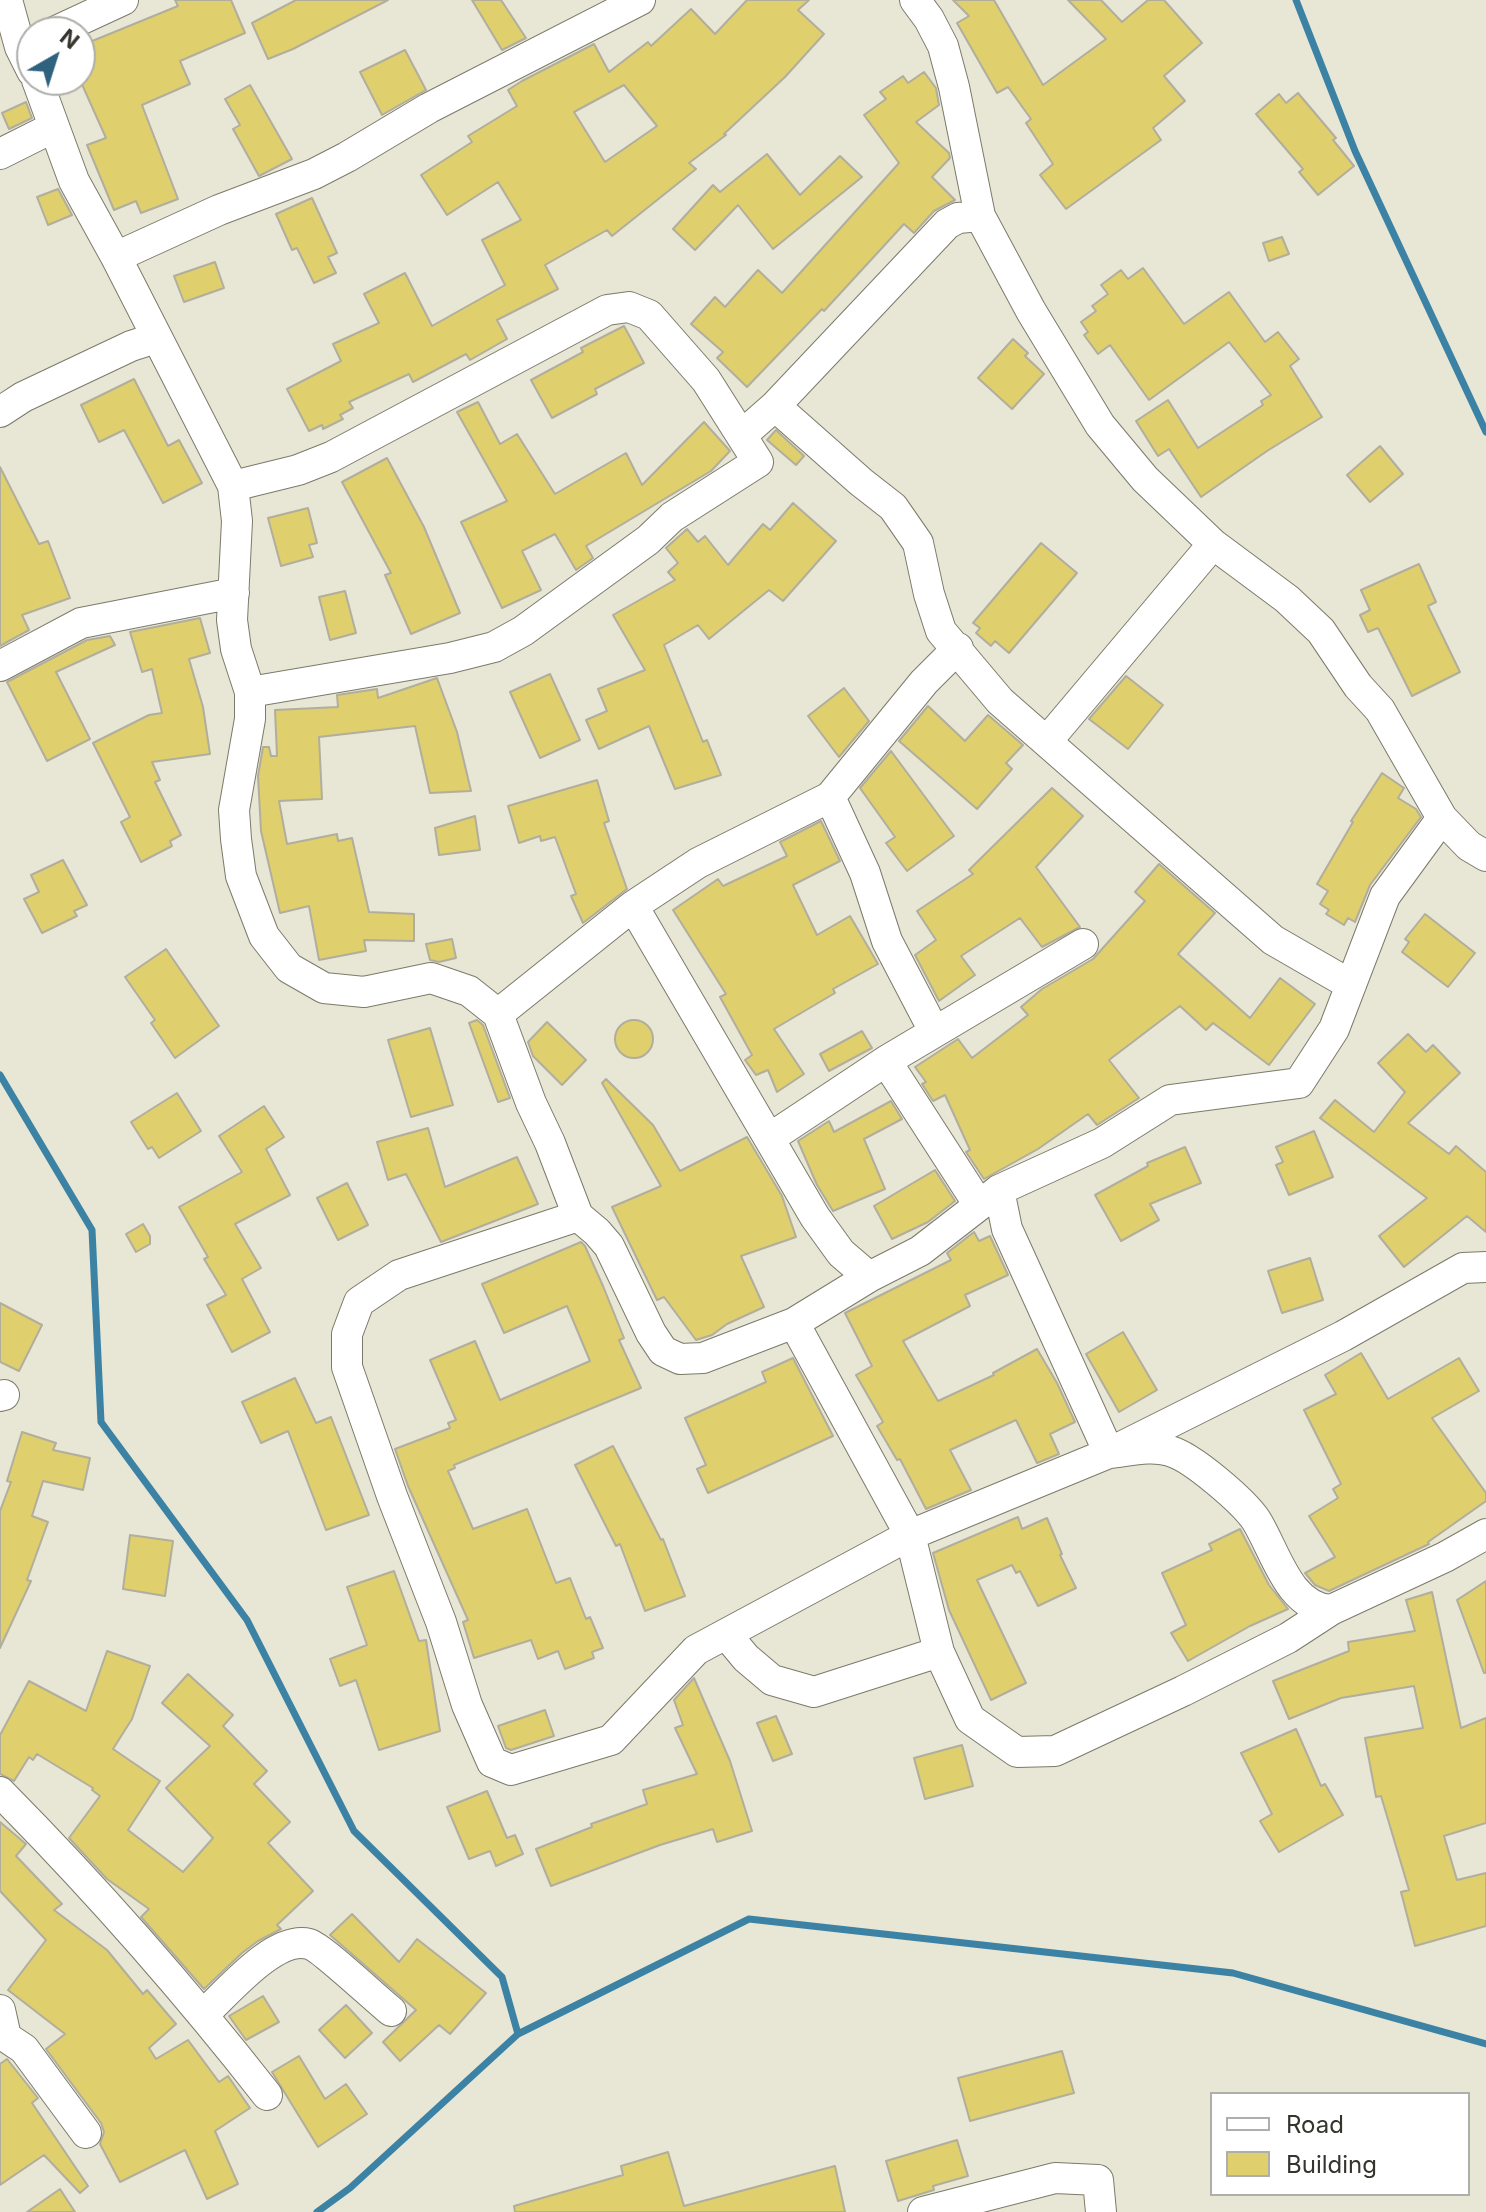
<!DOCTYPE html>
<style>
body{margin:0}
#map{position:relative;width:1486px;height:2212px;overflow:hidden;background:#e8e6d4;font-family:Inter,sans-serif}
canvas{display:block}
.legend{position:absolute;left:1210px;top:2092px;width:260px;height:104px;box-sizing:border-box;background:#fff;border:2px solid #aeaeab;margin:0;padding:10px 14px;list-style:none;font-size:24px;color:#35342d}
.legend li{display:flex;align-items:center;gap:16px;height:40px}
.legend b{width:40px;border:2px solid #aeaeab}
.north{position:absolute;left:16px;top:16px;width:80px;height:80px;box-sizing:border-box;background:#fff;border:2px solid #aeaeab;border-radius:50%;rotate:39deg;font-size:22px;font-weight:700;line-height:32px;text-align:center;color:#35342d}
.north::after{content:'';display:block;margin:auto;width:28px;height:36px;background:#2e627f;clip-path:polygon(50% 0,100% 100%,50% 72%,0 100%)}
</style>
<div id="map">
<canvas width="1486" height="2212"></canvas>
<ul class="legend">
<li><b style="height:10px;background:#fff"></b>Road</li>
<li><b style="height:22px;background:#dfcf6d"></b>Building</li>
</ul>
<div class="north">N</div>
</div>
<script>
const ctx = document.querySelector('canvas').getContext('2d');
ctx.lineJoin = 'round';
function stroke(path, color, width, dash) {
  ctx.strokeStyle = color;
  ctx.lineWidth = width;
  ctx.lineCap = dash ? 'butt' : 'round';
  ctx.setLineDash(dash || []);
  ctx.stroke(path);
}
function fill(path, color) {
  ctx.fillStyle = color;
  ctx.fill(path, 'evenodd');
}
const stream = new Path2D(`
 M1296 0 1355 151 1486 432
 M0 1075 92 1230 101 1422 247 1620 354 1831 502 1977 518 2034
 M317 2212 350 2188 518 2034 749 1919 1233 1973 1486 2044`);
const building = new Path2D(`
 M175 0H231L245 33 180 61 190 84 142 105 178 199 141 213 136 201 114 210 87 145 106 138 80 80V46L178 6Z
 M296 0H388L293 49 268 59 252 23Z
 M472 0H501L526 38 502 50Z
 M747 0H809L798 10 824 34 785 77 724 134 726 135 689 163 696 169 612 236 607 230 545 265 558 289 497 320 507 339 470 360 466 354 413 382 409 374 349 402 353 408 340 415 343 419 323 429 322 425 309 431 287 389 341 361 333 344 379 323 364 294 405 273 432 326 505 285 482 240 521 220 498 182 447 215 421 175 472 142 468 136 517 106 508 90 522 81 594 44 609 72 648 42 651 46 691 9 715 34ZM624 85 657 126 605 162 574 112Z
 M953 0H994L1043 85 1106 39 1068 0H1101L1122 22 1148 0H1164L1202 43 1164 76 1185 101 1153 128 1161 140 1066 209 1040 175 1053 164 1026 123 1031 119 1008 87 997 93 957 23 969 16Z
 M405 50 426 90 382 115 360 72Z
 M924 72 936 88 939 105 916 122 949 153 950 158 932 177 955 200 934 211 914 233 904 224 824 311 822 309 747 387 717 358 723 352 691 324 715 297 725 307 758 270 782 293 899 163 864 115 886 99 880 92 903 76 908 83Z
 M250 85 292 159 259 176 233 129 240 125 225 99Z
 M1298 93 1336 138 1333 140 1354 166 1318 195 1299 172 1303 169 1256 114 1279 94 1286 103Z
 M26 102 32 118 9 129 2 113Z
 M767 154 800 195 840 156 862 177 773 249 738 205 695 250 673 229 713 185 720 192Z
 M58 189 72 215 48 225 37 197Z
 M312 198 337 253 328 257 336 273 314 283 297 248 292 250 276 214Z
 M1282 237 1289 254 1269 261 1263 243Z
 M215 262 224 288 184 302 174 276Z
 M1143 268 1184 324 1229 292 1265 342 1278 332 1299 359 1290 366 1322 417 1267 451 1201 497 1169 449 1158 456 1136 421 1168 400 1198 448 1263 405 1261 401 1271 395 1229 342 1149 400 1110 345 1098 354 1084 335 1088 332 1081 322 1096 311 1092 306 1108 294 1101 285 1121 270 1128 279Z
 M624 326 644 363 595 389 597 394 552 418 531 380 583 352 581 348Z
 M1013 339 1028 353 1025 356 1044 374 1012 409 978 378Z
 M134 379 168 446 179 440 202 483 163 503 124 430 99 442 81 405Z
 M478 402 500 444 517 434 555 494 626 453 642 485 704 422 730 451 711 471 586 546 593 558 576 570 555 534 522 551 541 590 502 608 461 522 507 501 457 412Z
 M776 430 804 456 796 465 767 440Z
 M1380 446 1403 474 1370 502 1347 475Z
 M387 458 424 527 460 613 411 634 385 575 391 573 342 482Z
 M0 467 39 544 48 541 70 598 22 615 29 630 0 646Z
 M793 503 836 541 783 601 769 590 709 639 698 625 664 645 703 742 707 740 721 775 675 789 649 726 599 749 586 720 607 711 598 689 645 670 613 615 675 580 668 572 678 563 666 548 687 529 698 542 705 536 728 565 763 524 770 530Z
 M308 508 317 543 309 545 313 557 281 566 268 518Z
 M1041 543 1077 573 1009 653 995 641 991 646 976 633 980 628 973 623Z
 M1419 564 1436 602 1428 606 1460 672 1412 696 1378 628 1368 632 1360 615 1370 610 1361 590Z
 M345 591 356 633 330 640 319 597Z
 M200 618 210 653 189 659 203 707 210 754 152 762 160 780 155 782 181 835 170 841 172 846 141 862 121 822 130 817 93 743 149 715 162 713 152 669 142 672 130 632Z
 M110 636 115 645 56 672 90 739 47 761 7 682 87 640Z
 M550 674 580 740 540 758 510 692Z
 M1126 676 1163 705 1128 749 1089 719Z
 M437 678 457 732 471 791 430 793 415 726 319 737 322 799 279 801 287 844 337 834 338 841 352 838 369 912 414 914V941L364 940 366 951 319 960 309 906 280 913 261 831 258 776 263 747H269L271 756H277L275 710 338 707 337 695 377 689 378 698Z
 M844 688 869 721 839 757 808 716Z
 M928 706 965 741 988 715 1023 745 1006 763 1012 769 977 809 899 741Z
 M891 751 954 836 907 871 886 843 895 837 860 788Z
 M1382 773 1404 788 1398 798 1416 809 1421 817 1370 885 1355 922 1348 918 1344 925 1326 914 1329 910 1320 904 1328 891 1317 884 1353 822 1351 821Z
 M597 780 609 821 604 823 627 889 583 923 571 896 576 894 555 837 541 841 540 836 519 843 508 806Z
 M1052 788 1083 816 1036 867 1080 927 1042 947 1020 918 961 956 975 975 939 1001 915 955 936 940 917 911 973 874 969 870Z
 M475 816 480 850 439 855 435 828Z
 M821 821 840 861 793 885 817 935 850 916 878 964 833 989 835 993 774 1029 804 1074 777 1092 768 1070 756 1075 745 1060 752 1055 720 997 726 994 673 910 718 879 723 886 787 856 780 842Z
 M63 860 87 905 74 911 77 916 42 933 24 899 39 892 31 875Z
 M1159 864 1215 913 1178 954 1250 1018 1280 978 1315 1004 1269 1065 1213 1023 1206 1030 1180 1006 1109 1060 1139 1098 1097 1125 1088 1114 1038 1149 984 1179 966 1152 970 1150 945 1095 933 1101 922 1084 926 1082 915 1067 958 1039 972 1058 1028 1015 1021 1007 1042 989 1093 959 1145 901 1135 892Z
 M1425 914 1475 953 1448 987 1402 952 1409 942 1405 939Z
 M452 939 456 958 439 962 430 960 426 944Z
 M166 949 219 1026 175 1058 151 1023 155 1020 125 977Z
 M615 1039a19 19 0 1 1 38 0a19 19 0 1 1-38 0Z
 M477 1020 483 1025 510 1098 498 1102 469 1023Z
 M547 1022 586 1060 562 1085 533 1056 528 1042Z
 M430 1028 453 1105 411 1117 388 1040Z
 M862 1031 872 1048 829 1071 820 1054Z
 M1408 1034 1426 1052 1433 1045 1460 1073 1408 1123 1449 1154 1456 1146 1486 1172V1232L1467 1216 1404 1267 1379 1236 1427 1198 1320 1118 1335 1100 1374 1132 1405 1092 1378 1063Z
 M606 1079 653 1125 680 1171 747 1137 782 1196 796 1237 741 1256 764 1307 727 1324 712 1335 696 1340 664 1297 657 1300 612 1207 661 1186 602 1083Z
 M177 1093 201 1131 159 1158 152 1147 148 1149 131 1122Z
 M891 1101 902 1119 864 1139 885 1189 833 1211 817 1185 798 1141 829 1121 834 1132Z
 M264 1106 284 1137 266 1149 290 1195 235 1224 261 1268 242 1279 270 1332 232 1352 207 1305 226 1295 204 1259 208 1257 179 1207 242 1172 219 1136Z
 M428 1128 445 1187 517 1157 538 1204 441 1242 406 1174 388 1180 377 1142Z
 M1314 1131 1333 1177 1289 1195 1276 1165 1283 1162 1276 1147Z
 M1185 1147 1201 1183 1150 1204 1159 1220 1121 1241 1095 1195 1148 1166 1147 1163Z
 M935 1170 955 1201 928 1222 892 1239 874 1206Z
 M347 1183 368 1225 338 1240 317 1198Z
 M143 1224 150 1236V1244L136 1252 126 1234Z
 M974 1232 979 1241 990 1236 1008 1275 965 1295 970 1306 903 1341 938 1401 994 1375 993 1373 1037 1349 1057 1383 1075 1422 1050 1434 1059 1454 1037 1463 1016 1420 950 1450 971 1490 926 1509 900 1459 897 1460 877 1426 883 1422 856 1375 872 1366 845 1313 951 1260 947 1253Z
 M581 1242 585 1246 603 1286 624 1338 619 1340 641 1388 454 1465 455 1468 448 1471 473 1529 527 1509 556 1583 570 1578 586 1619 590 1617 603 1648 592 1652 594 1658 565 1669 558 1651 538 1659 531 1640 474 1658 463 1622 468 1620 408 1486 395 1449 450 1428 448 1423 456 1420 430 1360 475 1341 500 1400 590 1361 567 1306 504 1333 482 1284Z
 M1310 1258 1323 1300 1282 1313 1268 1271Z
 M0 1303 42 1325 19 1371 0 1362Z
 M1123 1332 1157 1390 1119 1412 1086 1354Z
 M1361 1353 1388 1399 1459 1358 1479 1391 1432 1418 1486 1493V1501L1428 1542 1429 1544 1329 1591 1315 1585 1305 1573 1335 1557 1309 1516 1338 1498 1333 1489 1341 1484 1304 1410 1336 1394 1325 1375Z
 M793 1358 833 1436 708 1493 697 1469 706 1465 685 1418 766 1382 762 1372Z
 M295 1378 316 1423 331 1417 369 1515 326 1530 288 1431 261 1443 242 1402Z
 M22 1432 56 1443 53 1450 90 1458 83 1490 43 1481 32 1516 48 1522 27 1580 31 1581 0 1648V1511L11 1482 7 1481Z
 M613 1446 661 1540 663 1539 685 1596 645 1611 620 1544 616 1546 575 1465Z
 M1018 1517 1022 1529 1047 1518 1062 1554 1060 1555 1076 1588 1038 1606 1020 1571 1016 1573 1012 1565 977 1580 1026 1683 991 1700 949 1610 933 1553Z
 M1240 1529 1269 1585 1288 1609 1250 1626 1188 1661 1171 1633 1186 1625 1162 1573 1212 1550 1209 1544Z
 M130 1535 173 1541 165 1596 123 1589Z
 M394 1571 419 1641 426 1640 440 1731 379 1750 356 1680 340 1686 330 1659 367 1645 347 1587Z
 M1486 1581V1673H1484L1457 1600Z
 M1432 1592 1461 1728 1486 1718V1823L1444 1836 1457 1880 1486 1873V1926L1415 1946 1401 1892 1409 1890 1381 1796 1376 1797 1365 1738 1423 1728 1414 1686 1341 1698 1289 1719 1273 1681 1349 1651 1348 1642 1415 1631 1406 1600Z
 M107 1651 150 1666 132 1719 113 1749 160 1781 128 1830 183 1872 213 1838 166 1788 210 1746 162 1703 188 1674 233 1715 223 1726 267 1771 254 1784 290 1822 268 1843 313 1891 277 1925 281 1929 258 1941 242 1953 204 1989 141 1917 149 1909 107 1879 69 1838 100 1796 92 1790 93 1788 37 1754 33 1760 29 1757 14 1781 0 1774V1735L29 1681 86 1711Z
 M694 1678 730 1761 752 1831 717 1842 713 1829 660 1845 551 1886 536 1849 592 1827 591 1824 647 1804 643 1790 697 1774 675 1728 683 1725 674 1700Z
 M545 1710 554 1736 511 1750 506 1748 498 1726Z
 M776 1716 792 1754 773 1761 757 1723Z
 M1296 1729 1321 1786 1325 1784 1343 1815 1279 1852 1260 1821 1272 1814 1241 1753Z
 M962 1745 973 1786 925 1799 914 1758Z
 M487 1791 507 1838 515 1835 523 1854 496 1866 490 1851 469 1859 447 1807Z
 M0 1822 26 1844 16 1856 62 1904 54 1910 107 1950 143 1994 147 1990 176 2024 149 2048 156 2059 188 2040 219 2082 228 2076 250 2108 215 2131 238 2184 207 2199 185 2150 120 2182 100 2144 104 2132 101 2123 46 2049 65 2034 8 1990 46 1940 0 1891Z
 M352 1914 399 1962 417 1939 486 1993 450 2034 439 2025 400 2061 383 2042 416 2010 330 1935Z
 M263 1996 279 2022 246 2040 229 2016Z
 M346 2005 372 2033 345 2058 319 2030Z
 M1062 2051 1074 2093 970 2121 958 2078Z
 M299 2056 325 2099 346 2084 367 2114 318 2147 272 2072Z
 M7 2059 38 2098 32 2103 88 2186 80 2193 44 2155 0 2185V2064Z
 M957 2140 968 2176 933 2186 934 2190 898 2201 886 2161Z
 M668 2152 684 2206 835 2166 845 2212H515L514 2206 623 2175 621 2166Z
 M60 2189 75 2212H27Z`);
const minor = new Path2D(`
 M7 0 20 47 32 71
 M915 0 929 19 943 46 954 87 980 216 1031 311 1100 425 1145 479 1213 544 1287 599 1321 631 1358 686 1380 710 1442 818 1469 846 1486 856
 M54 32 123 0
 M37 80 74 181 116 257 233 486 237 521 232 620 236 649 250 692V719L234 810 236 839 241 876 264 936 289 968 324 988 364 992 431 978 469 991 498 1014 531 1103 550 1143 578 1216 597 1232 609 1246 651 1333 663 1351 680 1359 703 1358 794 1323 869 1277 920 1251 999 1190 1102 1143 1170 1100 1299 1083 1334 1029 1385 896 1442 818
 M0 154 54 127
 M116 257 219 210 314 174 347 157 429 108 640 0
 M775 406 861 482 893 507 918 543 929 594 941 631 1000 701 1273 940 1351 985
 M0 412 23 397 131 346 156 338
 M742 435 775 406 947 224 958 218 980 216
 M233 486 298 470 331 457 607 310 629 307 649 315 706 380 758 462 672 517 648 540 523 631 494 647 450 658 250 692
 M0 666 81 623 234 593
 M1047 741 1213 544
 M830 797 865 873 887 941 934 1031
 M633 906 815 1217 841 1253 869 1277
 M498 1014 633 906 698 863 830 797 924 682 958 648
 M770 1138 886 1061
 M999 1190 1007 1229 1109 1453C1129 1451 1151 1445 1170 1451 1192 1457 1243 1501 1256 1520 1276 1552 1288 1607 1331 1610L1445 1557 1486 1534
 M979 1205 886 1061 1083 944
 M578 1216 399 1275 359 1302 347 1334V1367L392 1496 441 1622 467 1705 492 1762 511 1770 611 1740 696 1650 910 1535 1109 1453 1343 1336 1463 1268 1486 1267
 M794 1323 910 1535 939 1652 970 1719 1017 1752 1055 1751 1183 1691 1288 1638 1331 1610
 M0 1396 4 1395
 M726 1634 746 1658 772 1680 814 1692 939 1652
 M0 1792C95 1888 184 1989 267 2095
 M0 2010 6 2037 24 2049 86 2133
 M204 2014C228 1992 275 1935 309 1944 321 1947 377 2000 391 2011
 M923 2212 1055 2178 1098 2180 1101 2212`);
stroke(stream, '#3b82a5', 7);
fill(building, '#dfcf6d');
stroke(building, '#b1ae9d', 2);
stroke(minor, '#7c7a6a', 32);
stroke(minor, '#fff', 30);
</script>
